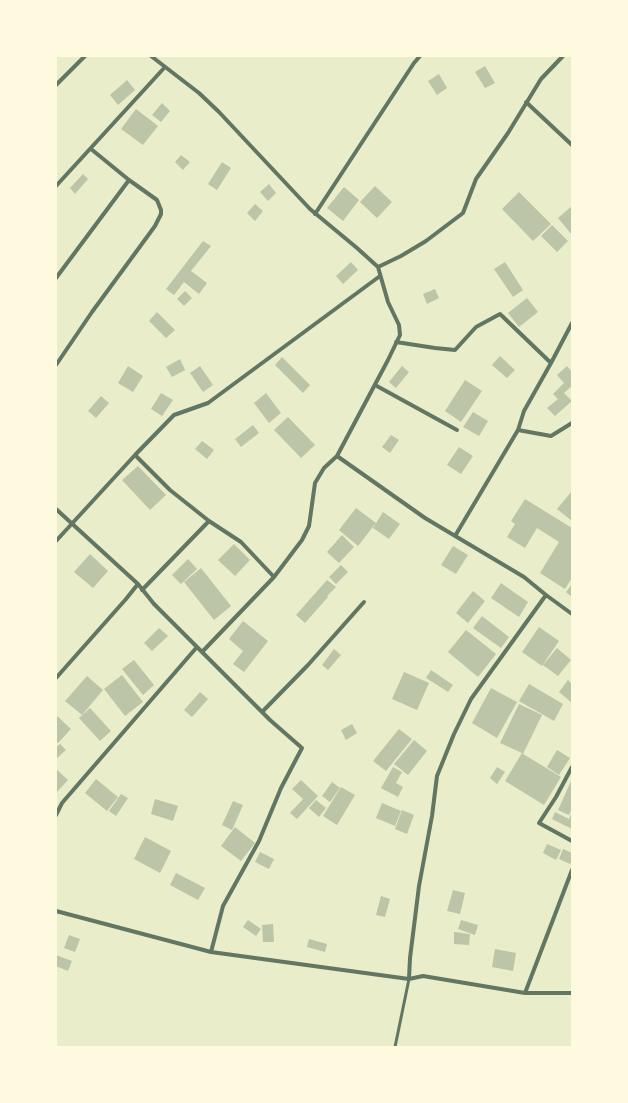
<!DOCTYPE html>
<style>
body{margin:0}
#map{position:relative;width:628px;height:1103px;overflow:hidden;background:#e9edc9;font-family:"Alegreya Sans",sans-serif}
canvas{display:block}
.frame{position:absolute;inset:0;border:57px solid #fefae0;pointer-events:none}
</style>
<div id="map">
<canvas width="628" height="1103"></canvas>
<div class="frame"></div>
</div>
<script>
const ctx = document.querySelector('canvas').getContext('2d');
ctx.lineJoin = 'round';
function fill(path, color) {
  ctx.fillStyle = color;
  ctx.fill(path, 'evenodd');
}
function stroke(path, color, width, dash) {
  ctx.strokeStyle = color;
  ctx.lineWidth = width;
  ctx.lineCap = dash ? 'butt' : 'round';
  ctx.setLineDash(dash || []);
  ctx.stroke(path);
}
const building = new Path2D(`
 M485 66 495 83 485 88 475 72Z
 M439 74 447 88 437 95 428 81Z
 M127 80 135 90 118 105 110 95Z
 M162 103 170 111 161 122 152 115Z
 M136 109 158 126 143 145 121 129Z
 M181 155 190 162 183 170 175 162Z
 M222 162 231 168 217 190 208 184Z
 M83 174 88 179 75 194 70 188Z
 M269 184 276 193 268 201 260 192Z
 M375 186 392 202 377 218 360 202Z
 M344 187 359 200 343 221 327 208Z
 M519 192 551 224 533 241 502 209Z
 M255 204 263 211 255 221 247 213Z
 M572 206V235L558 218Z
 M552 225 568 241 557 252 541 236Z
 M203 241 211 246 191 271 207 283 199 294 184 282 174 295 166 289Z
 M351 262 358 270 343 284 336 276Z
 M505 262 523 290 513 297 494 269Z
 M435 289 439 298 427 304 423 294Z
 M185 291 192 298 184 306 177 299Z
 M527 298 538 312 519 327 508 313Z
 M157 312 175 330 166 338 149 321Z
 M500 356 515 370 507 378 492 365Z
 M282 357 310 385 303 393 275 365Z
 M180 359 185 370 172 377 166 367Z
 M128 366 143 376 133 392 118 383Z
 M200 366 213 385 203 392 190 373Z
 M402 366 409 372 396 388 389 382Z
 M567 366 572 372V386L564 393 572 401 555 416 547 408 558 399 553 394 564 383 557 375Z
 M465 380 482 391 461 422 445 411Z
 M161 393 173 400 162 416 151 409Z
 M266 393 281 413 269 423 254 403Z
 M101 396 109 403 96 418 88 411Z
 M473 412 488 421 479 436 463 427Z
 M288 417 315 445 301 458 274 430Z
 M253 425 259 433 241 447 235 439Z
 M391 435 399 440 390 453 382 447Z
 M202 441 214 450 207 459 195 449Z
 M459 447 473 456 461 474 447 465Z
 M138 466 166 495 150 510 122 480Z
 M572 491V521L557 509Z
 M525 499 572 528V578L565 589 540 573 559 542 537 528 525 548 507 537 515 524 511 521Z
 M356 508 376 523 358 546 339 530Z
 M383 512 400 524 389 539 373 528Z
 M342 535 354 547 339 563 327 552Z
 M234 544 250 560 235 576 218 560Z
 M453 546 468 555 456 574 441 565Z
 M90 554 108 571 93 588 74 572Z
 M188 559 197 569 181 584 172 575Z
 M341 565 348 572 336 584 329 577Z
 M201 568 231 606 214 620 184 582Z
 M327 580 336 587 327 596 328 597 305 623 296 615Z
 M501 583 528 602 519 617 491 598Z
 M572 584V597L566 592Z
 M473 591 485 601 468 623 456 613Z
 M482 616 509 637 501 648 473 628Z
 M243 621 268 641 244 672 233 664 243 651 229 639Z
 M539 627 559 641 542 666 522 652Z
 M159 628 168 636 152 651 144 643Z
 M466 630 496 654 478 677 448 652Z
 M557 648 571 660 558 676 543 665Z
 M334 649 341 655 328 670 322 665Z
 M134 660 154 685 143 695 122 669Z
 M431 670 453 685 448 692 426 678Z
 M404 672 429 683 417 710 392 699Z
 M122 675 143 702 125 716 104 689Z
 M87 676 103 690 82 715 65 701Z
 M568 680 572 684V703L559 692Z
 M529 684 563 704 554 721 519 701Z
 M491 688 517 702 497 738 472 723Z
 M200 692 208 699 192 717 184 710Z
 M519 704 542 715 523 754 561 777 544 805 505 781 522 753 500 743Z
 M90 708 111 731 100 741 79 718Z
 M56 715 71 729 58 743 56 742Z
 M352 724 357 733 346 740 341 730Z
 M399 729 412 739 386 771 373 761Z
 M414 740 427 751 408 775 394 764Z
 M60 744 66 750 56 759V747Z
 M557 750 570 758 559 775 547 767Z
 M393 767 402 772 396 783 403 787 398 797 381 788Z
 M497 767 505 772 497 784 490 778Z
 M56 769 68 780 56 793Z
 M96 779 118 797 107 811 85 793Z
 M301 780 318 796 297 819 290 813 303 799 292 789Z
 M571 781 572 782V808L569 815 558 810Z
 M332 782 340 788 330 802 322 796Z
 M341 787 355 795 337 825 323 816Z
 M121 794 128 798 116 816 109 811Z
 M155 799 178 806 173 821 151 814Z
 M316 800 326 808 319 817 309 808Z
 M233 801 243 805 232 830 222 825Z
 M382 803 401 811 395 826 376 818Z
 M402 810 414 815 407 834 395 829Z
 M555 812 569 819 572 812V829L552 819Z
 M235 827 255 843 241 861 221 846Z
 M145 837 171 851 160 873 134 859Z
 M547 844 561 850 556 860 543 853Z
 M563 849 572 853V860L570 864 559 859Z
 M260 852 274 859 269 869 255 862Z
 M176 873 205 888 198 900 170 885Z
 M453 890 465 893 460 914 447 911Z
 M381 896 390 899 385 917 376 915Z
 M248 920 261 929 256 936 243 927Z
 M461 920 478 925 475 935 458 929Z
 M273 924 274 942H263L262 925Z
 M454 932 470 934 469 945 454 944Z
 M69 935 80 939 75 952 64 948Z
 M309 939 327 944 325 952 307 947Z
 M495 949 516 953 513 971 492 967Z
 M56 955 72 961 68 971 56 966Z`);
const service = new Path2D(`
 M395 1047 409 979`);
const minor = new Path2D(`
 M151 56 199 93 219 112 310 209 357 248 378 267 388 302 399 325 400 335 388 360 337 456 425 518 524 577 546 595
 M56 85 85 56
 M526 102 572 145
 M56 186 165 67
 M315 214 414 63 420 56
 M378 267 401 256 426 241 463 213 476 179 508 133 541 79 563 56
 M56 278 129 180
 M396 342 435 348 455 350 476 327 500 314 551 363 524 411 518 430
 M551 363 572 323
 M56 365 92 312 155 226 161 214V210L157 200 129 180 91 149
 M375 385 457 430
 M135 455 170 490 209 521 142 590
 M56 509 138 584 154 604 270 720 302 748 281 788 259 841 223 906 211 952 409 979 423 976 525 993 572 870
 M455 536 518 430 551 436 572 423
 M56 541 135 455 174 415 208 403 380 276
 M274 577 302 540 309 526 315 483 324 468 337 456
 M202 652 274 577 241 542 209 521
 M56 678 126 599 138 584
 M262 712 308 665 364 602
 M572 767 556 797 539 823 572 841
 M56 815 62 803 197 647
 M56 911 211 952
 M409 979 410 958 419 886 432 816 437 776 454 734 471 699 546 595 572 614
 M525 993H572`);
fill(building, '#bcc5a7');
stroke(service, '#617663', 3);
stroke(minor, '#617663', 4);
</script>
